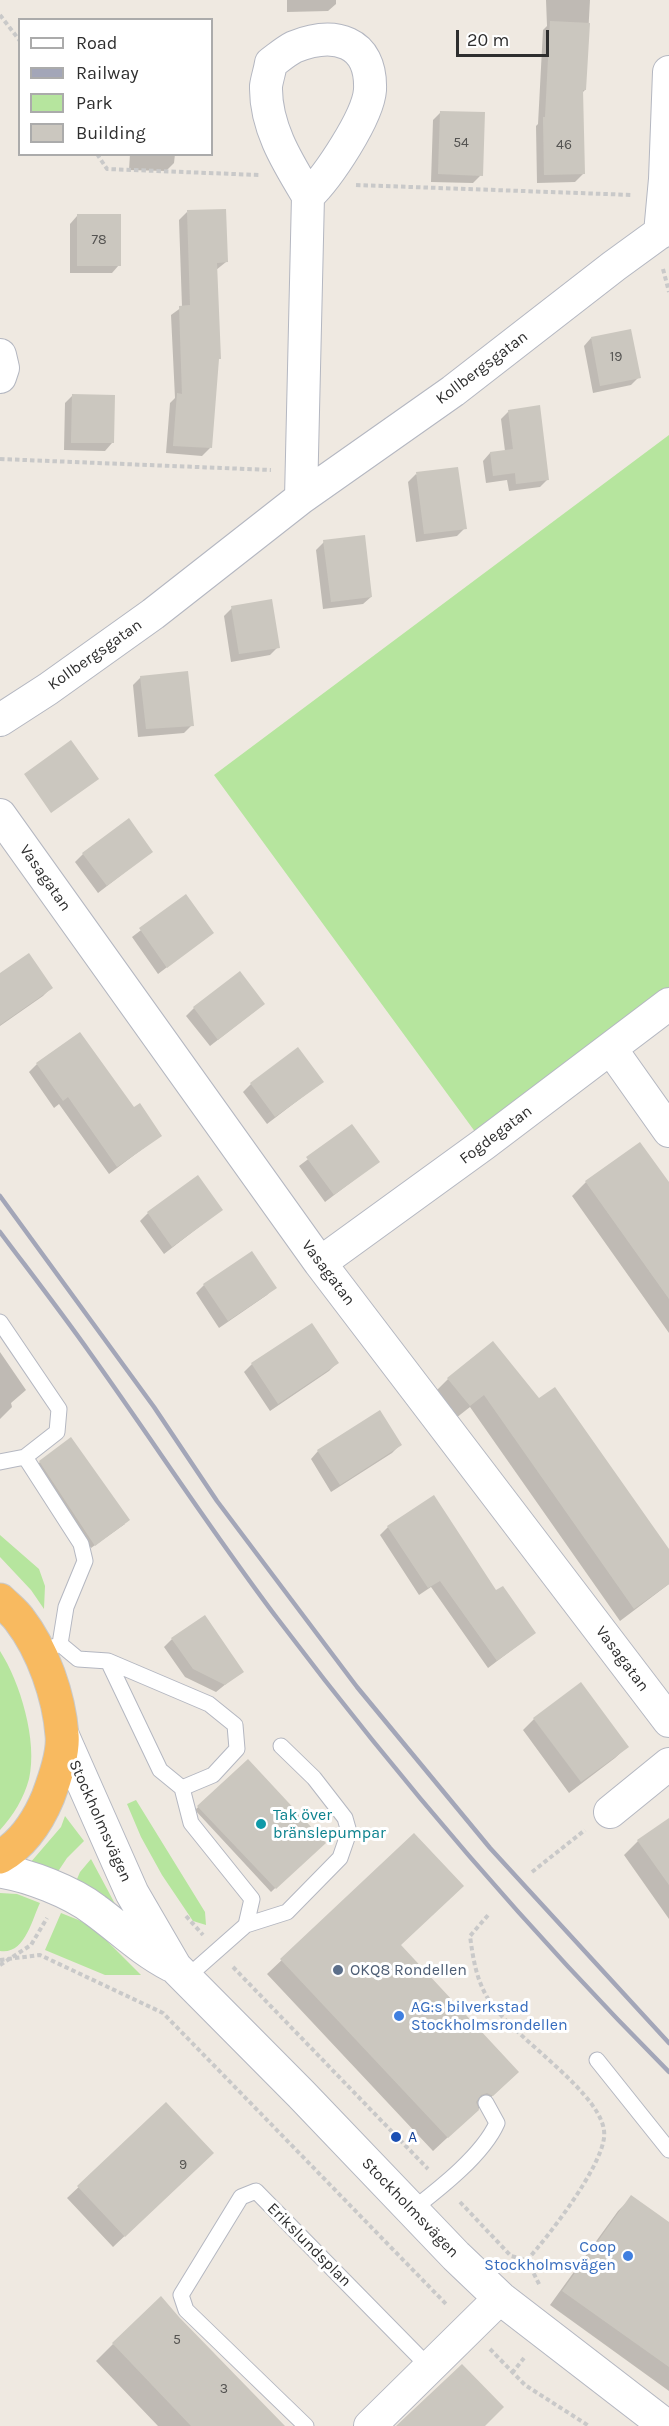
<!DOCTYPE html>
<meta charset="utf-8">
<style>
body{margin:0}
#map{position:relative;width:669px;height:2426px;overflow:hidden;background:#efe9e1;font-family:Karla,sans-serif}
canvas{display:block}
.legend{position:absolute;left:18px;top:18px;width:195px;height:138px;box-sizing:border-box;background:#fff;border:2px solid #ababab;margin:0;padding:8px 10px;list-style:none;font-size:18px;color:#2e2e2e}
.legend li{display:flex;align-items:center;gap:12px;height:30px}
.legend b{width:30px;border:2px solid #ababab}
.scale{position:absolute;left:456px;top:30px;width:93px;height:27px;box-sizing:border-box;border:3px solid #2e2e2e;border-top:0;padding-left:8px;font-size:18px;line-height:21px;white-space:nowrap;color:#2e2e2e;-webkit-text-stroke:4px #fff;paint-order:stroke}
</style>
<div id="map">
<canvas width="669" height="2426"></canvas>
<ul class="legend">
<li><b style="height:8px;background:#fff"></b>Road</li>
<li><b style="height:8px;background:#a3a6b8"></b>Railway</li>
<li><b style="height:16px;background:#b6e59e"></b>Park</li>
<li><b style="height:16px;background:#cbc7bf"></b>Building</li>
</ul>
<div class="scale">20 m</div>
</div>
<script>
const ctx = document.querySelector('canvas').getContext('2d');
ctx.lineJoin = 'round';
function fill(path, color) {
  ctx.fillStyle = color;
  ctx.fill(path, 'evenodd');
}
function stroke(path, color, width, dash) {
  ctx.strokeStyle = color;
  ctx.lineWidth = width;
  ctx.lineCap = dash ? 'butt' : 'round';
  ctx.setLineDash(dash || []);
  ctx.stroke(path);
}
function drawText(font, color, halo, rows, align = 'center') {
  ctx.font = font + ' Karla,sans-serif';
  ctx.lineWidth = 6;
  ctx.setLineDash([]);
  ctx.textBaseline = 'middle';
  ctx.strokeStyle = halo;
  ctx.fillStyle = color;
  for (const [text, x, y, turn = 0] of rows) {
    ctx.save();
    ctx.translate(x, y);
    ctx.rotate((+turn || 0) * Math.PI / 180);
    ctx.textAlign = isNaN(turn) ? turn : align;
    if (halo) ctx.strokeText(text, 0, 0);
    ctx.fillText(text, 0, 0);
    ctx.restore();
  }
}
const green = new Path2D(`
 M669 435V1004L484 1144 214 775Z
 M0 1535 39 1569 45 1586 44 1609 31 1590 0 1557Z
 M0 1651C20 1682 38 1741 29 1779 24 1798 13 1816 0 1830Z
 M136 1800 205 1912 206 1925 193 1921 162 1875 141 1837 127 1804Z
 M65 1816 84 1841 67 1858 55 1876 30 1863 61 1827Z
 M91 1859 121 1915 74 1886 80 1872Z
 M0 1893 17 1894 40 1903C32 1919 25 1955 0 1951Z
 M61 1913 91 1925 141 1975H105L45 1950Z`);
const shadow = new Path2D(`
 M287 0H336V4L328 11 287 12Z
 M546 0H590L585 90 582 93 583 174 575 182 537 183 536 126 538 124 543 30 547 26Z
 M441 112 481 175 473 183 431 182 433 120Z
 M130 154H175L174 163 166 171 129 170Z
 M187 212 226 262 216 270 217 361 210 448 202 456 166 453 170 403 175 398 171 315 182 307 179 220Z
 M77 216 119 265 112 273H70V224Z
 M591 338 639 377 631 385 593 393 584 346Z
 M73 395 112 443 105 451 64 450 65 403Z
 M509 411 548 479 540 487 509 491 507 480 486 483 483 461 490 453 505 451 501 419Z
 M416 474 465 528 457 536 416 542 408 482Z
 M324 542 371 597 363 604 323 609 316 550Z
 M232 608 278 647 270 655 231 662 224 616Z
 M141 677 192 725 184 733 138 737 133 685Z
 M151 852 98 893 75 862 83 854Z
 M186 896 212 933 158 974 132 937Z
 M0 975 51 988 43 996 0 1026Z
 M194 1008 255 1011 210 1046 186 1016Z
 M37 1064 133 1109 161 1135 109 1174 59 1104 54 1108 29 1072Z
 M322 1082 267 1124 243 1092 251 1084Z
 M352 1126 378 1162 325 1202 299 1166Z
 M586 1182 669 1185V1333L572 1196Z
 M221 1210 164 1254 140 1221 148 1213Z
 M252 1253 275 1287 267 1295 219 1328 196 1293 204 1285Z
 M312 1325 337 1363 329 1371 270 1411 244 1372 252 1364Z
 M0 1352 26 1390 11 1403 12 1407 0 1419Z
 M448 1379 539 1400 669 1552V1584L620 1621 470 1407 456 1418 435 1392Z
 M400 1445 392 1453 331 1492 311 1459 318 1451Z
 M40 1462 125 1524 91 1548 36 1466Z
 M433 1497 496 1592 534 1633 488 1668 431 1587 419 1595 380 1535 388 1527Z
 M172 1639 242 1671 216 1692 185 1677 164 1647Z
 M534 1719 627 1747 615 1758 569 1793 523 1730Z
 M247 1761 323 1843 271 1892 195 1810Z
 M669 1819V1919L624 1855 638 1841Z
 M414 1835 399 1946 503 2086 433 2151 267 1974Z
 M166 2105 200 2165 113 2247 67 2198Z
 M632 2197 669 2223V2391L550 2305 618 2211Z
 M113 2344 282 2426H158L96 2361Z`);
const building = new Path2D(`
 M550 21 590 23 586 90H583L585 174 544 175 543 117H545Z
 M440 111 485 112 483 176 438 174Z
 M226 209 228 262 217 263 221 359H219L212 448 173 446 177 393 182 394 179 306 190 305 187 210Z
 M77 214H121V266H77Z
 M631 329 641 378 600 386 591 337Z
 M72 394 115 395 114 443H71Z
 M540 405 549 480 516 484 515 473 493 476 490 452 513 449 508 410Z
 M458 467 467 529 424 534 416 472Z
 M365 535 372 597 331 602 323 540Z
 M272 599 280 648 239 654 231 606Z
 M188 671 194 726 146 729 140 676Z
 M71 740 99 779 51 813 24 774Z
 M129 818 153 852 107 886 82 853Z
 M186 894 214 933 167 968 139 928Z
 M29 953 53 988 0 1025V973Z
 M240 971 265 1004 218 1040 193 1007Z
 M80 1032 134 1107 140 1103 162 1136 117 1167 68 1097 63 1101 36 1063Z
 M298 1047 324 1082 275 1117 250 1083Z
 M352 1124 380 1162 334 1195 306 1157Z
 M640 1142 669 1182V1299L585 1181Z
 M198 1175 223 1210 172 1247 147 1212Z
 M252 1251 277 1288 228 1321 203 1284Z
 M312 1323 339 1363 278 1404 251 1363Z
 M493 1341 539 1398 555 1387 669 1549V1584L634 1609 484 1395 470 1406 447 1378Z
 M380 1410 402 1445 340 1485 317 1450Z
 M71 1437 130 1520 95 1546 39 1461Z
 M434 1495 496 1590 503 1586 536 1633 497 1661 440 1581 428 1588 387 1526Z
 M205 1615 244 1672 225 1685 193 1669 171 1638Z
 M581 1682 629 1747 581 1782 533 1718Z
 M248 1759 326 1843 276 1889 197 1806Z
 M669 1818V1885L637 1840Z
 M414 1833 464 1886 401 1945 519 2072 493 2096 487 2093 481 2095 476 2102 479 2110 448 2138 280 1959Z
 M166 2102 214 2153 125 2237 77 2186Z
 M631 2195 669 2222V2367L562 2291Z
 M161 2296 179 2317 285 2426H191L112 2343Z
 M462 2364 504 2407 485 2426H396Z`);
const path = new Path2D(`
 M0 15 20 41
 M97 154 107 169 259 175
 M356 185 633 195
 M663 269 669 292
 M0 459 271 470
 M532 1872 585 1830
 M186 1916 203 1935
 M0 1960 40 1955 163 2013 447 2305
 M0 1965 31 1945 47 1918
 M233 1967 428 2169
 M460 2202 511 2256 527 2260C549 2236 600 2169 604 2138 610 2096 510 2037 487 1997 476 1978 473 1958 470 1936L489 1914
 M527 2260 540 2286
 M490 2349 525 2385 589 2426
 M512 2373 524 2358`);
const service = new Path2D(`
 M0 1322 59 1409 57 1432 25 1457
 M0 1462 25 1457 81 1544 85 1561 66 1607 60 1644 51 1648
 M60 1644 78 1659 108 1661 209 1704 235 1725 237 1749 213 1775 182 1788 160 1770 108 1661
 M182 1788 191 1823 252 1899 246 1925 186 1978
 M246 1925 287 1912 340 1858 349 1832 345 1818 314 1778 281 1746
 M597 2060 669 2150
 M412 2210C439 2189 483 2155 497 2123L486 2103
 M306 2426 186 2310 181 2295 241 2197 256 2191 430 2368`);
const minor = new Path2D(`
 M660 233 665 179 669 72
 M0 355 3 368 0 377
 M301 498 308 196C288 163 265 127 266 86 267 79 270 70 271 63 278 58 286 51 294 47 334 31 372 40 370 90 368 117 328 177 308 196
 M0 720 48 689 153 614 301 498 453 391 614 266 669 226
 M0 815 320 1263 669 1721
 M611 1049 669 1131
 M320 1263 484 1144 669 1004
 M610 1812 669 1764
 M370 2426 500 2298`);
const secondary = new Path2D(`
 M63 1737 132 1893 175 1967 301 2094 456 2256 500 2298 666 2426
 M0 1871C28 1875 72 1892 95 1910 121 1929 142 1950 171 1965`);
const trunk = new Path2D(`
 M0 1600C6 1606 14 1612 19 1619 43 1650 59 1696 62 1735 64 1752 54 1781 48 1797 38 1821 23 1844 0 1857`);
const rail = new Path2D(`
 M0 1196 154 1407 217 1501 357 1687 490 1848 669 2043
 M0 1232C30 1272 61 1312 90 1353 153 1441 212 1532 277 1618 398 1778 528 1930 669 2072`);
const markers = [
 [261,1824,6,"#0f9aa8"],
 [338,1970,6,"#5c6f8a"],
 [399,2016,6,"#3f7fe0"],
 [396,2137,6,"#1a4fb4"],
 [628,2256,6,"#3f7fe0"]
];
const numberNames = [
 ["54",461,143],
 ["46",564,145],
 ["78",99,240],
 ["19",616,357],
 ["9",183,2165],
 ["5",177,2340],
 ["3",224,2389]
];
const streetNames = [
 ["Kollbergsgatan",482,368,-37],
 ["Kollbergsgatan",95,655,-35],
 ["Vasagatan",45,878,55],
 ["Fogdegatan",496,1135,-37],
 ["Vasagatan",328,1273,53],
 ["Vasagatan",622,1659,53],
 ["Stockholmsvägen",100,1821,66],
 ["Stockholmsvägen",410,2208,46],
 ["Erikslundsplan",309,2245,45]
];
const cultureNames = [
 ["Tak över",273,1815],
 ["bränslepumpar",273,1833]
];
const serviceNames = [
 ["OKQ8 Rondellen",350,1970]
];
const shopNames = [
 ["AG:s bilverkstad",411,2007],
 ["Stockholmsrondellen",411,2025],
 ["Coop",616,2247,"right"],
 ["Stockholmsvägen",616,2265,"right"]
];
const transitNames = [
 ["A",408,2137]
];
fill(green, '#b6e59e');
fill(shadow, '#0003');
fill(building, '#cbc7bf');
stroke(service, '#b4b7c1', 17);
stroke(minor, '#b4b7c1', 34);
stroke(secondary, '#b4b7c1', 35);
stroke(trunk, '#c9c9c9', 35);
stroke(path, '#c9c9c9', 4, [4.5, 3]);
stroke(service, '#fff', 15);
stroke(minor, '#fff', 32);
stroke(secondary, '#fff', 33);
stroke(trunk, '#f8ba60', 33);
stroke(rail, '#a3a6b8', 4.5);
for (const [x, y, r, color] of markers) {
  const dot = new Path2D();
  dot.arc(x, y, r, 0, 2 * Math.PI);
  ctx.fillStyle = color;
  ctx.fill(dot);
  stroke(dot, '#fff', 2);
}
drawText('14px', '#555452', null, numberNames);
drawText('16px', '#2e2e2e', '#fff', streetNames);
drawText('16px', '#0d838f', '#fff', cultureNames, 'left');
drawText('16px', '#4e5e75', '#fff', serviceNames, 'left');
drawText('16px', '#366cbe', '#fff', shopNames, 'left');
drawText('16px', '#164399', '#fff', transitNames, 'left');
</script>
